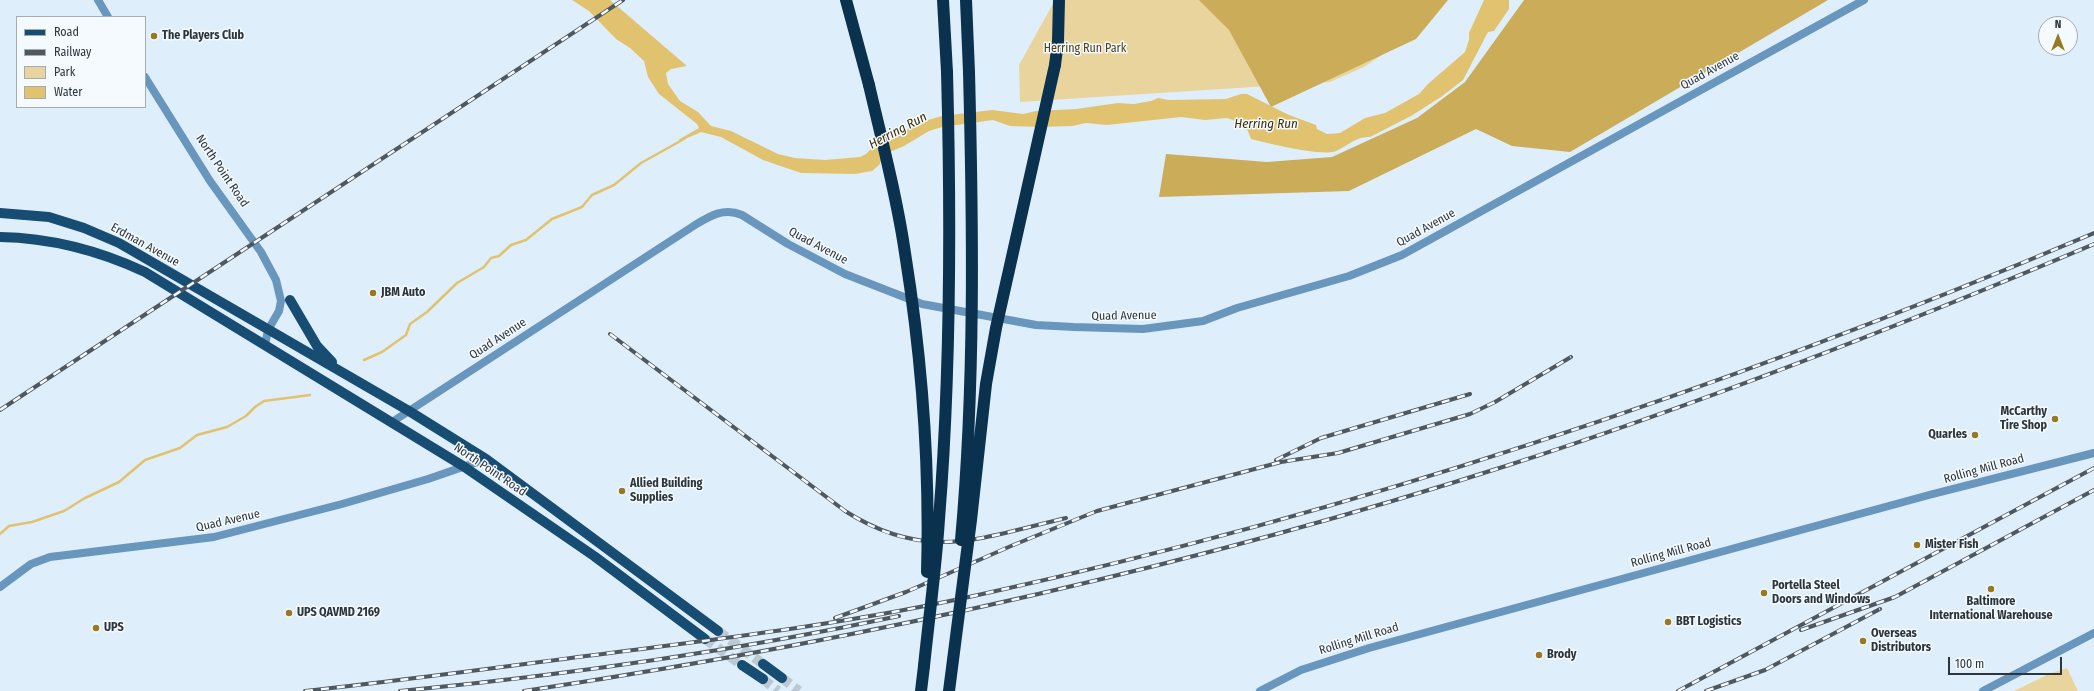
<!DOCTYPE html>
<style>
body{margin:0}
#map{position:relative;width:2094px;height:691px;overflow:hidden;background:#dfeefb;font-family:"Fira Sans Condensed",sans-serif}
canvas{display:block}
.legend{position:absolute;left:16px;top:16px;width:130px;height:92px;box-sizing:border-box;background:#f5fafe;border:1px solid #a4abb1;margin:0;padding:5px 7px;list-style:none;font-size:12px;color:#2b353d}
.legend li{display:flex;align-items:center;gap:8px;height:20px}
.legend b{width:20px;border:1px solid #a4abb1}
.north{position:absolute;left:2038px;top:16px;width:40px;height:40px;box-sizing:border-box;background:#f5fafe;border:1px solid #a4abb1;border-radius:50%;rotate:0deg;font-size:11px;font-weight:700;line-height:16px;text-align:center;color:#2b353d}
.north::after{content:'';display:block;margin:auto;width:14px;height:18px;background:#967921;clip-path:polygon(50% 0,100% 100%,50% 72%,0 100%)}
.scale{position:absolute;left:1948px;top:657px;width:114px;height:18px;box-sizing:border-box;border:2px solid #2b353d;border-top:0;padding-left:5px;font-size:12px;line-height:14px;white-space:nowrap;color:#2b353d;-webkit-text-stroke:3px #f5fafe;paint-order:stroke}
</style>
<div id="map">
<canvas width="2094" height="691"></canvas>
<ul class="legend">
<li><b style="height:5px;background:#174c73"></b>Road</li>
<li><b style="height:5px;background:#4d5861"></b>Railway</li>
<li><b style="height:11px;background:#e9d49d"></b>Park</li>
<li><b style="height:11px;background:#e1c36f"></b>Water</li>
</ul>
<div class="north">N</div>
<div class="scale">100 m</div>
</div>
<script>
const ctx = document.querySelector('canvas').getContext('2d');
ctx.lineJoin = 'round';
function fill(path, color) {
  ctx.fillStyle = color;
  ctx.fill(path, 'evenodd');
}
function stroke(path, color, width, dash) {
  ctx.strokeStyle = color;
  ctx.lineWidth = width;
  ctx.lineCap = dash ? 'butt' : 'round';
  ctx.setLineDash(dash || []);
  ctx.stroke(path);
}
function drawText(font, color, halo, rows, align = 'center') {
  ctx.font = font + ' "Fira Sans Condensed",sans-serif';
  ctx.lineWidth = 3;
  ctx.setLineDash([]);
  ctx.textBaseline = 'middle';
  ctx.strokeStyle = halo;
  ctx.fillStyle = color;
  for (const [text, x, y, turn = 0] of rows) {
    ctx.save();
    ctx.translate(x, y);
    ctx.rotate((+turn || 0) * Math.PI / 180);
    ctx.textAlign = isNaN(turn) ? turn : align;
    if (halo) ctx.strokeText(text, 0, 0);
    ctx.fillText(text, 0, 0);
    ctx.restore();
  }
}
const green = new Path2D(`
 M1055 0H1439L1406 39 1364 67 1330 82 1020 102 1019 65Z
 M2067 668 2078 691H2014L2051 673Z`);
const forest = new Path2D(`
 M1199 0H1448L1416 39 1271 107 1229 30Z
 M1524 0H1828L1570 152 1512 146 1476 129 1349 191 1159 197 1166 154 1267 162 1332 157 1417 118 1465 82Z`);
const water = new Path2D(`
 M572 0H610L687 66 671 69 666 73 668 84 680 101 698 112 711 126 731 131 778 154 795 158 825 160 860 157 866 154 873 147 881 145 903 133 914 124 942 116 992 110 1023 114 1036 111 1076 109 1118 103 1134 104 1151 101 1158 98 1169 100 1226 99 1241 94H1247L1289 115 1316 125 1317 129 1327 134 1340 133 1365 118 1385 113 1419 94 1428 84 1465 52 1469 40V33L1484 0H1509V9L1494 31 1488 32 1463 80 1441 97 1411 116 1370 137C1356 136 1348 146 1336 151 1322 157 1267 143 1251 139L1245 124 1227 118 1205 120 1181 117 1107 125 1086 123 1072 126 1038 127 1010 126 993 120 942 127 929 131 904 146 885 154 879 165 872 171 855 174 801 173 763 160 721 137 701 132 683 140H678L699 128 697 124 659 94 648 77 644 61 630 48 616 39 589 11Z`);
const stream = new Path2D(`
 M364 360 382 352 406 335 410 324 427 312 457 283 484 267 491 258 499 256 511 245 526 240 552 219 582 207 592 195 614 185 641 163 684 139
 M0 534 9 526 32 522 64 511 85 498 119 482 145 460 180 448 197 435 227 427 246 416 255 407 264 401 310 395`);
const majorTunnel = new Path2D(`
 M718 631 763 664
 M705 639 742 665
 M782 678 799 691
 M763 679 778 691`);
const minor = new Path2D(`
 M98 0 108 17
 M145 77 210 181 261 252 276 280 281 301 279 311 268 330 265 345
 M392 422 695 225C710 216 724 207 742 215L788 244 845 274 922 304 1036 325 1074 327 1143 329 1203 321 1237 308 1349 276 1402 255 1864 0
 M0 587 31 564 50 557 214 537 342 504 428 479 486 459
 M1260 691 1301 670 1369 648 1929 495 2094 453
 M1983 691 2094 633`);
const major = new Path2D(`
 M0 213 49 217 84 228 119 243 409 411 486 459 718 631
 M0 237C52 238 98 250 145 272L463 466 594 556 705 639
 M290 300 317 346 332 362
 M763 664 782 678
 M742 665 763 679`);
const highway = new Path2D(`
 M846 0 869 85
 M943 0 947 72
 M966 0 969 72
 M1055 65 1058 41 1059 0
 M921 691 924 666`);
const rail = new Path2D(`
 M610 334 845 511C927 563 980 538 1066 518
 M0 410 623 0
 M1276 460 1321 438 1470 394
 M835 618 906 592 1011 546 1097 511 1281 462 1338 453 1470 414 1495 402 1571 357
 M1801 630 1895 597 2094 490
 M305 691C407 680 508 666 610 653 736 637 863 621 987 593 1367 509 1736 384 2094 233
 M400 691C568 675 734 651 899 616
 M524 691C858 641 1188 568 1509 465 1708 401 1902 325 2094 244
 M1678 691 2094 468
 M1706 691 1765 670 1880 609`);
const highwayBridge = new Path2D(`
 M869 85C882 141 897 197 905 253 922 359 930 466 927 572
 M961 540C975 385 973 228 969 72
 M924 666C929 617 936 568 939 519 951 370 951 221 947 72
 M949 691 971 520 986 384 996 328 1055 65`);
const markers = [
 [154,36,4,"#967921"],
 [373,293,4,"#967921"],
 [2055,419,4,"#967921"],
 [1975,435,4,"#967921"],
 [622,491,4,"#967921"],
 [1917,545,4,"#967921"],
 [1991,589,4,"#967921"],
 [1764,593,4,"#967921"],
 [289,613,4,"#967921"],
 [1668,622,4,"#967921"],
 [96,628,4,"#967921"],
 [1863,641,4,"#967921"],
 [1539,655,4,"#967921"]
];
const poiNames = [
 ["The Players Club",162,36],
 ["JBM Auto",381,293],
 ["McCarthy",2047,412,"right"],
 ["Tire Shop",2047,426,"right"],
 ["Quarles",1967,435,"right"],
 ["Allied Building",630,484],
 ["Supplies",630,498],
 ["Mister Fish",1925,545],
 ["Portella Steel",1772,586],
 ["Doors and Windows",1772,600],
 ["Baltimore",1991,602,"center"],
 ["International Warehouse",1991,616,"center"],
 ["UPS QAVMD 2169",297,613],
 ["BBT Logistics",1676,622],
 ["UPS",104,628],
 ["Overseas",1871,634],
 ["Distributors",1871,648],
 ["Brody",1547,655]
];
const parkNames = [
 ["Herring Run Park",1085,49]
];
const streetNames = [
 ["Quad Avenue",1710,71,-29],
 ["North Point Road",222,171,56],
 ["Quad Avenue",1426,228,-29],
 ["Erdman Avenue",145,245,29],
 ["Quad Avenue",818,246,28],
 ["Quad Avenue",1124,316,-1],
 ["Quad Avenue",498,339,-33],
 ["Rolling Mill Road",1984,469,-15],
 ["North Point Road",490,470,34],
 ["Quad Avenue",228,521,-13],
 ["Rolling Mill Road",1671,553,-15],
 ["Rolling Mill Road",1359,639,-17]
];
const waterNames = [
 ["Herring Run",1266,124],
 ["Herring Run",898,131,-28]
];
fill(green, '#e9d49d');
fill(forest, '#caac59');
fill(water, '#e1c36f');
stroke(stream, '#e1c36f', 2.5);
stroke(majorTunnel, '#bbc9d5', 10, [10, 5]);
stroke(minor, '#6996bd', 8);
stroke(major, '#174c73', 10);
stroke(highway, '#0a324f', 12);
stroke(rail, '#4d5861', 4);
stroke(rail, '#f5fafe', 2.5, [8]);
stroke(highwayBridge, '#0a324f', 12);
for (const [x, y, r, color] of markers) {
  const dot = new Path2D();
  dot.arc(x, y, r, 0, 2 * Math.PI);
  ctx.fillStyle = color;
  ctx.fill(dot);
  stroke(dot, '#f5fafe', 1.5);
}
drawText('bold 12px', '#2b353d', '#f5fafe', poiNames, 'left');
drawText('12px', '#4e411d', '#f5fafe', parkNames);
drawText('12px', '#2b353d', '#f5fafe', streetNames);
drawText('italic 13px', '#3c2f09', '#f5fafe', waterNames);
</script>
